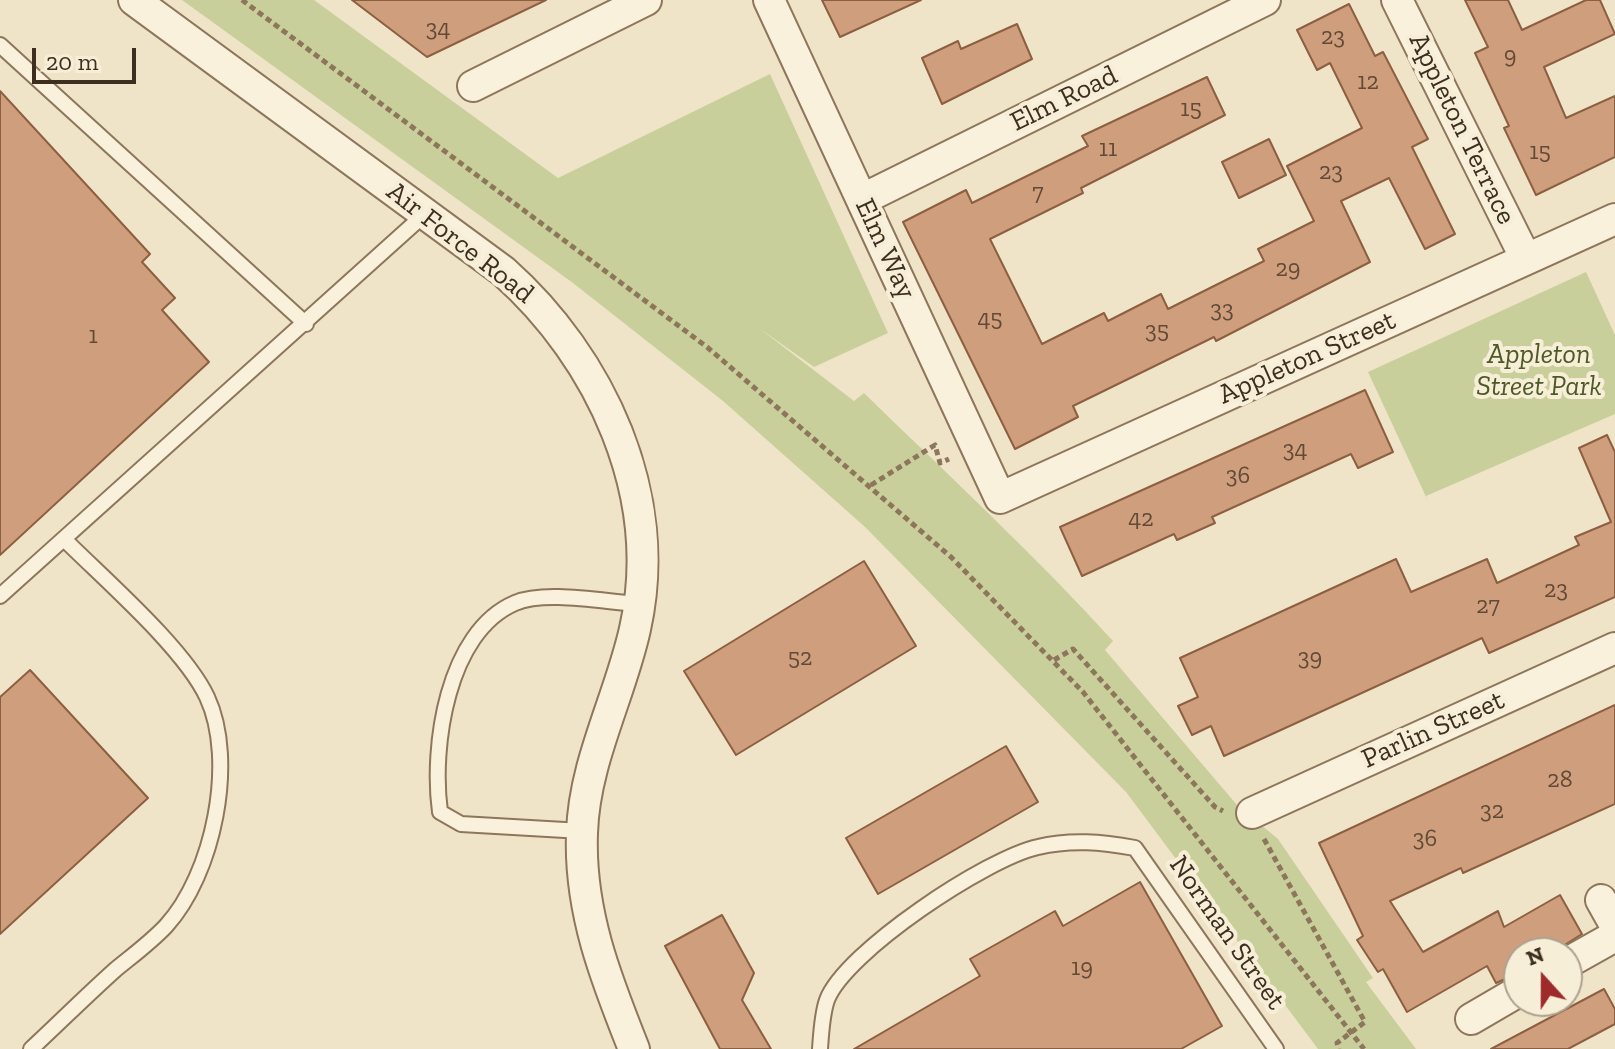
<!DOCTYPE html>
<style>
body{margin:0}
#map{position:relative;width:1615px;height:1049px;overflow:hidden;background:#f0e4c8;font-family:"Zilla Slab",serif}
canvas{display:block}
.north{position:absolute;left:1503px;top:937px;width:80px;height:80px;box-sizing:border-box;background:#f7eed8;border:2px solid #ada18e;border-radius:50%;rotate:339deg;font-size:22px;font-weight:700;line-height:32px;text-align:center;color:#3d2e20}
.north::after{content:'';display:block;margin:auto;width:28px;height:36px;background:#9e2a2b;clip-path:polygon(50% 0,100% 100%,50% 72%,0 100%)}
.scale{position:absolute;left:32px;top:48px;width:104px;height:36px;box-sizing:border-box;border:4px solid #3d2e20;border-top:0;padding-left:10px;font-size:24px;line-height:28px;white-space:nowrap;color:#3d2e20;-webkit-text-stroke:6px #f7eed8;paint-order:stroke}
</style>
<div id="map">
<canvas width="1615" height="1049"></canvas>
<div class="north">N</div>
<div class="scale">20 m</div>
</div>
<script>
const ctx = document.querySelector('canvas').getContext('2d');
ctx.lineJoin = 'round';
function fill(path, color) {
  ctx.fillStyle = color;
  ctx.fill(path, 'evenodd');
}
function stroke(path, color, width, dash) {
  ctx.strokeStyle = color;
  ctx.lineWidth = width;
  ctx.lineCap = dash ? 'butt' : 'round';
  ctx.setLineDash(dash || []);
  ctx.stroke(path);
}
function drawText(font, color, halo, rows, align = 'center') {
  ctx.font = font + ' "Zilla Slab",serif';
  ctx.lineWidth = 8;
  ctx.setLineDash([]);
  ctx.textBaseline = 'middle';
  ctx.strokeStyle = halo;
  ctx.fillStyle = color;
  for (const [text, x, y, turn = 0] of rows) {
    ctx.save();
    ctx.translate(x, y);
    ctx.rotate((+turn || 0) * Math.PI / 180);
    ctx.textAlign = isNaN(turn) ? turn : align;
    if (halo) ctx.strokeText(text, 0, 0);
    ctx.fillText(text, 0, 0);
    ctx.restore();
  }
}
const green = new Path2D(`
 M182 0H314L558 178 770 74 888 333 814 367 759 328 854 401 864 393C948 475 1034 554 1113 641L1105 650 1237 805 1278 839 1373 978 1366 982 1416 1049H1318L1126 792 865 527 723 401 573 283Z
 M1586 272 1615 335V414L1426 496 1428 501 1368 372Z`);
const building = new Path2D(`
 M352 0H546L427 57Z
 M822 0H921L840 37Z
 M1465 0H1508L1522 30 1586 0H1600L1615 34 1544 67 1566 118 1615 96V157L1536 195 1504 128 1509 126 1475 53 1488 47Z
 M1349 4 1375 56 1383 52 1428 139 1412 147 1455 234 1425 249 1389 178 1341 201 1370 262 1216 341 1214 337 1073 406 1078 417 1015 449 903 222 966 190 972 203 1088 146 1082 136 1207 77 1225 115 1081 188 1083 193 990 239 1042 344 1104 313 1108 321 1161 294 1168 309 1264 261 1258 249 1314 221 1287 166 1362 128 1330 63 1317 70 1297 30Z
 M1017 24 1032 59 942 104 922 58 958 41 961 49Z
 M0 91 150 254 142 262 175 298 162 310 209 362 0 555Z
 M1269 139 1286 175 1239 198 1222 162Z
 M1365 390 1393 452 1358 468 1351 454 1212 517 1215 523 1177 540 1174 534 1082 576 1060 527Z
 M1607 435 1615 452V597L1489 653 1482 638 1224 756 1211 726 1192 735 1178 706 1198 697 1180 658 1396 559 1411 592 1487 559 1497 583 1579 545 1575 537 1611 522 1579 448Z
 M864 561 916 646 736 755 684 671Z
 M30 670 148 798 0 934V697Z
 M1615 705V804L1463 873 1461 868 1390 901 1423 952 1498 911 1504 927 1560 895 1582 934 1552 953H1519V973L1496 983 1487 966 1407 1012 1383 969 1378 972 1357 940 1363 936 1319 843Z
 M1006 746 1038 802 878 894 846 838Z
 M1140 882 1222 1026 1181 1049H854L980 976 970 959 1055 911 1063 926Z
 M722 915 754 973 742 1000 771 1049H720L665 946Z
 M1604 989 1615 1009V1024L1568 1049H1491Z`);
const path = new Path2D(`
 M242 0 707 347 951 557 1083 692 1364 1049
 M871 485 935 445 940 463 949 459
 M1054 660 1073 649 1215 807 1223 811
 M1264 839 1365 1022 1337 1043 1339 1049`);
const lane = new Path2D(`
 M0 45 306 324
 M0 596 426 213
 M582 831 461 824 440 812C431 747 447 632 515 603 545 590 605 602 638 604
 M31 1049C59 1023 86 996 115 970 132 956 151 942 166 926 213 875 237 761 207 697 184 648 104 579 64 539
 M820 1049C821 1035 822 1014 827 1000 845 952 987 858 1038 847 1071 839 1102 842 1135 848L1276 1049`);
const street = new Path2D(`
 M134 0 503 271C601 358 665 495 635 629 620 697 584 762 582 833 579 911 606 979 634 1049
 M769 0 1000 498 1615 219
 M1397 0 1526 259
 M473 86 646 0
 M863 199 1265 0
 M1252 813 1615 648
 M1601 900 1615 925
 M1567 963 1615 936
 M1471 1019 1519 991`);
const numberNames = [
 ["34",438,29],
 ["23",1333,37],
 ["9",1510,56],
 ["12",1368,82],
 ["15",1191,109],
 ["11",1108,149],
 ["15",1540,152],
 ["23",1331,172],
 ["7",1038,193],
 ["29",1288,269],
 ["33",1222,310],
 ["45",990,319],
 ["35",1157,331],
 ["1",93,336],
 ["34",1295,450],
 ["36",1238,476],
 ["42",1141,519],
 ["23",1556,590],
 ["27",1488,606],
 ["52",800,658],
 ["39",1310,658],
 ["28",1560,780],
 ["32",1492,811],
 ["36",1425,839],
 ["19",1082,968]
];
const streetNames = [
 ["Elm Road",1064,99,-26],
 ["Appleton Terrace",1462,129,64],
 ["Air Force Road",460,243,38],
 ["Elm Way",885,249,65],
 ["Appleton Street",1307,358,-24],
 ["Parlin Street",1433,730,-24],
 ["Norman Street",1227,933,55]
];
const parkNames = [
 ["Appleton",1539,355],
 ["Street Park",1539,387]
];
fill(green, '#c9cf9b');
fill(building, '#cf9f7d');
stroke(building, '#8d5f41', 2);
stroke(lane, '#8d765c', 18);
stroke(street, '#8d765c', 34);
stroke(path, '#8d765c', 5, [6, 4]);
stroke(lane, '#faf1dc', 14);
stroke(street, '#faf1dc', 30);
drawText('24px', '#624a37', null, numberNames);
drawText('28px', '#3d2e20', '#f7eed8', streetNames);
drawText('italic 28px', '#4d5a26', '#f7eed8', parkNames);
</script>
